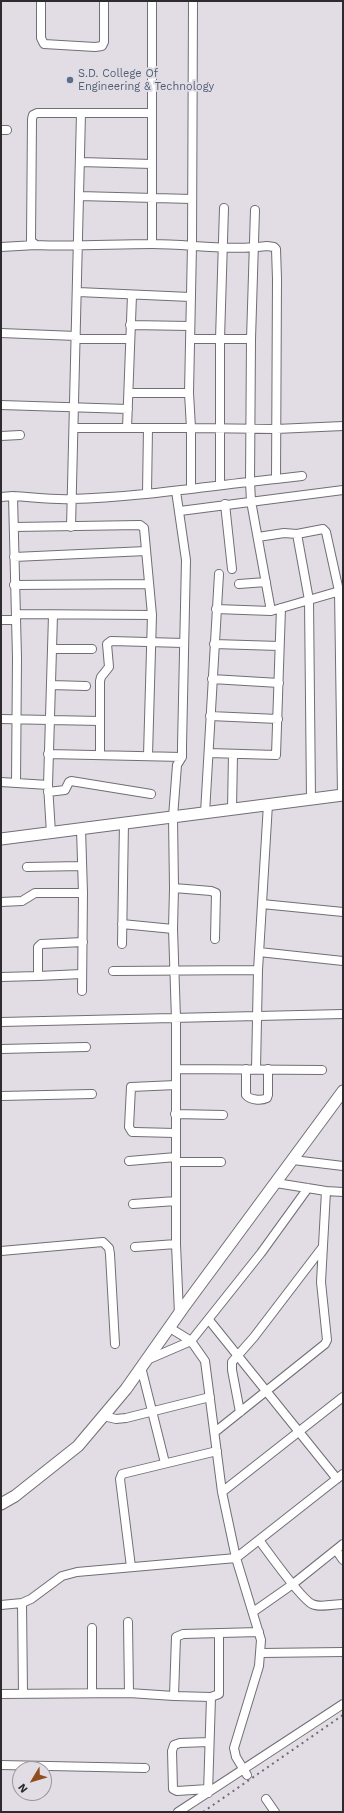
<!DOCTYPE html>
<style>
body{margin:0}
#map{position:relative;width:344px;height:1813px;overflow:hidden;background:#e2dde5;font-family:"Work Sans",sans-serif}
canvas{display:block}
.frame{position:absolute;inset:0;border:2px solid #2d2b2e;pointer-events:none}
.north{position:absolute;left:12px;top:1761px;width:40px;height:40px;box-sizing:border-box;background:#e2dde5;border:1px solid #9a969c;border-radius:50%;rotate:232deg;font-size:11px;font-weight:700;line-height:16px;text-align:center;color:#2d2b2e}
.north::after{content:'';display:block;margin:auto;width:14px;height:18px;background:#914e1d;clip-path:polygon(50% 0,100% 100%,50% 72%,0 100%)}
</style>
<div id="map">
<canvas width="344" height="1813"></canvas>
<div class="frame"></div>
<div class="north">N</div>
</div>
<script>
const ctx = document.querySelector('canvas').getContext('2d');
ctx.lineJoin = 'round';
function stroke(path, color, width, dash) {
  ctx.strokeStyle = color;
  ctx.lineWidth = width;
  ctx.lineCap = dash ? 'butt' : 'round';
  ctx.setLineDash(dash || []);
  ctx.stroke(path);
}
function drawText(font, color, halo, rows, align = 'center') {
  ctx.font = font + ' "Work Sans",sans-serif';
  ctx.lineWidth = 4;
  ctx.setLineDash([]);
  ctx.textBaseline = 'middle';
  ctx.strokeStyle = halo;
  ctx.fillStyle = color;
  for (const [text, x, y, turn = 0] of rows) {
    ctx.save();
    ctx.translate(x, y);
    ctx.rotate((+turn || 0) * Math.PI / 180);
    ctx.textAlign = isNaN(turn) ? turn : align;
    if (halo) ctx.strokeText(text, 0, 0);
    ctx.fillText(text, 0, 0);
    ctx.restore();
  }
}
const street = new Path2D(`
 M41 1V38L44 44 95 47 102 46 104 42V1
 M193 1 192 245 189 393 191 428 276 429 343 426
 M1 130H7
 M80 162 152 164
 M79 196 192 199
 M255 210 251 339 250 482 251 501 271 611
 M152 244V1
 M1 247 36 245
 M78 292 190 297
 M130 325 190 326
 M1 333 76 336
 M76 339H130
 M191 339H251
 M129 393H189
 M1 405 128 409
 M74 428H191V489
 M127 428 132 295
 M1 436 20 435
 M276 479 302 476
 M220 484V339L224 208
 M176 491 186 560 182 746V757L177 765 173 817 174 888 173 929 176 1019V1244L179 1314
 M147 493 148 428
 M13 496C33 497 52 500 72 499 140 497 208 486 276 479L277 279 276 249 274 247 267 246C229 251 190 244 152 244 113 244 75 247 36 245L31 241 32 119 33 115 37 113H151
 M1 497 13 496 17 658 16 783
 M225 504 232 569
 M180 511 343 490
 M14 527 140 525 144 528 152 615 148 755
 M71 527 81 113
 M297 534 309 600 311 799
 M258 537 284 533 297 534 323 529 326 532 339 591 342 795
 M14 557 146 551
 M239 584 266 582
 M14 585 149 584
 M216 609 271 611 343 590
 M16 614 152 615
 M1 620H16
 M214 644 279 646
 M52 649H92
 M212 679 279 683
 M51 685 86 686
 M210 716 278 719
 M1 719 100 721
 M209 753 276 755 281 608
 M48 754 182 757
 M100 755V681L101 677 109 667 107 644 111 641 184 643
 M1 782 48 785
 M48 792 65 790 69 782 71 781 151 794
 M232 809 233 754
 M205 813 219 574
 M51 833 48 785 53 615
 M27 867 82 866
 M174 888 211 891 216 893 215 939
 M1 902 22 901 35 893H83L81 829
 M262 904 343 912
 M122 924 173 929
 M122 944 124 822
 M259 952 343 961
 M113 971 258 970
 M82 974 38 976V947L41 944 83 942
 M1 977 38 976
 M82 991 83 893
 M1 1022 343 1014
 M1 1049 86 1047
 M176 1069 322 1070
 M246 1069V1095C250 1100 261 1101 267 1098L268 1095V1069
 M256 1069 258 970 268 804
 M1 1096 92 1094
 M175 1114 223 1115
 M175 1133 135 1132H132L129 1127 131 1087 176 1085
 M293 1160 343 1166
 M129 1161 176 1157
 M176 1162H221
 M326 1191 343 1192
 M133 1204 176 1201
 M135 1247 176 1244
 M1 1251 103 1242 109 1248 110 1254 115 1344
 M209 1320 337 1479
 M170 1328 191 1341 205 1361 222 1492 236 1558 261 1640 259 1666 234 1748 236 1757 247 1775
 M147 1360 191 1341 261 1253 308 1188
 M141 1367 165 1463
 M240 1412 232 1370V1362L254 1337 322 1248
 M103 1416 116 1419 126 1418 210 1397
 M215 1432 325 1344 327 1340 321 1282 326 1191 276 1183
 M222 1492 343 1397
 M259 1540C268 1552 301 1599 312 1604 320 1608 334 1604 343 1604
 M336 1550 343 1560
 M131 1567 120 1479 122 1474 217 1451
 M22 1603 23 1694
 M1 1605 22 1603 31 1599 62 1576 77 1572 236 1558 343 1474
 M253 1612 293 1584 343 1544
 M128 1622 129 1693
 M92 1628V1693
 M219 1635V1694L211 1697 174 1696 176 1637 183 1634 259 1632
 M261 1653 343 1652
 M1 1694 129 1693 174 1696
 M1 1765 145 1768
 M208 1789 177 1791 173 1789 172 1751 174 1745 180 1743 209 1742
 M208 1793 211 1697
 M266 1799 275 1812
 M178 1812 343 1704`);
const secondary = new Path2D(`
 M1 839 343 795
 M1 1504 15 1496 78 1446 126 1389 183 1308 343 1091`);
const rail = new Path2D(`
 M203 1812 343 1715`);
const markers = [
 [70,80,4,"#5c6f8a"]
];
const serviceNames = [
 ["S.D. College Of",78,74],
 ["Engineering & Technology",78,87]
];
stroke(street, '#726e75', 10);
stroke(secondary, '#726e75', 13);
stroke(street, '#fff', 8);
stroke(secondary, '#fff', 11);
stroke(rail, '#706d72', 2, [2, 4]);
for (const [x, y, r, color] of markers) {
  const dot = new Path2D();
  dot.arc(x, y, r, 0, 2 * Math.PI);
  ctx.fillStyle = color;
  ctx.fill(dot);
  stroke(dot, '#e2dde5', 1.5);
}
drawText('11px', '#4e5e75', '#e2dde5', serviceNames, 'left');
</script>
